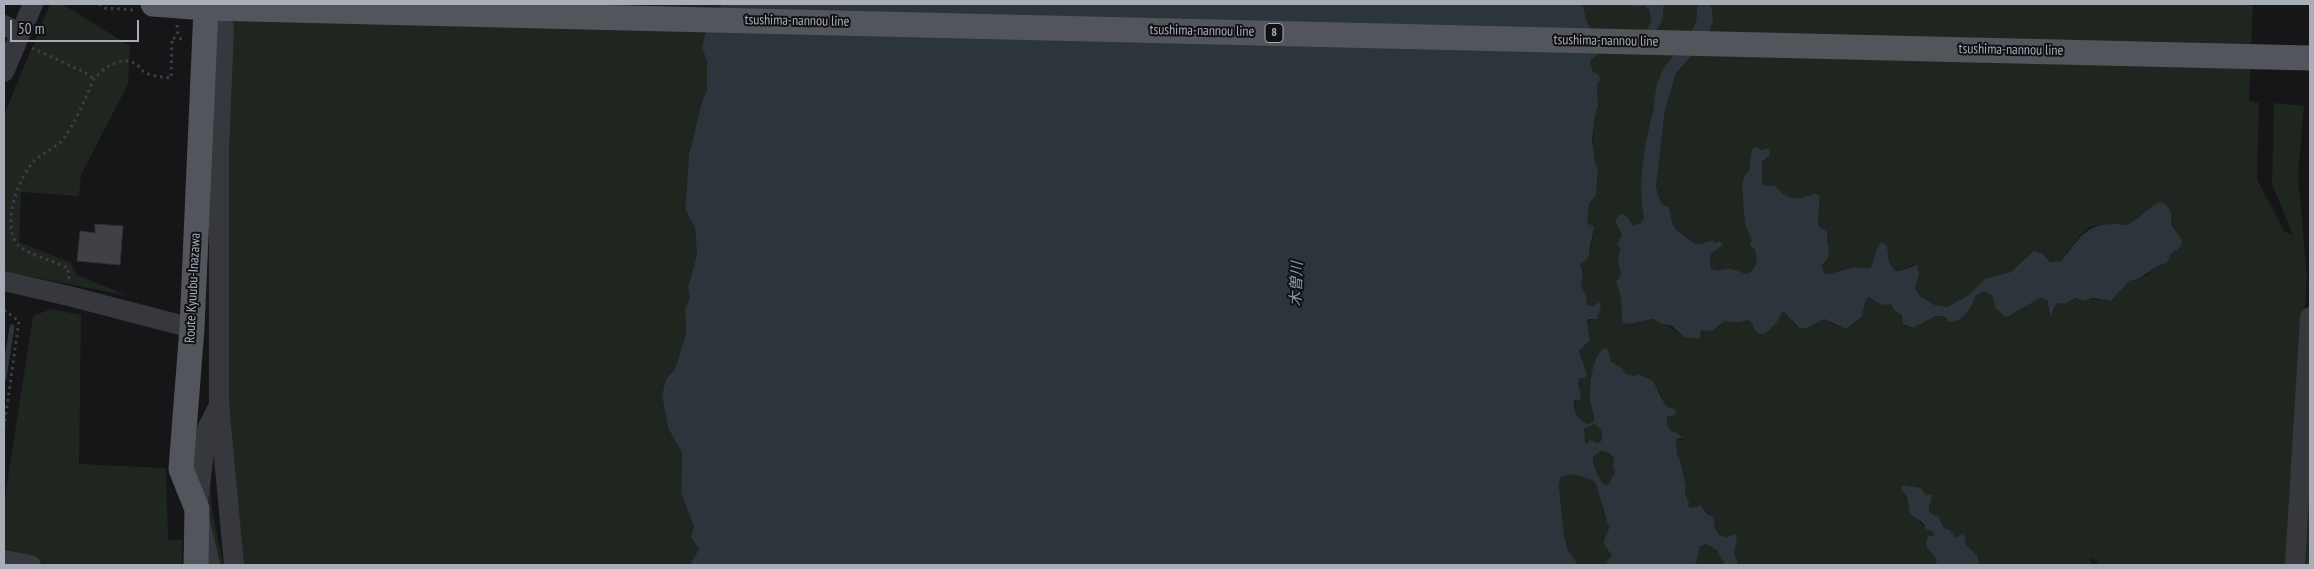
<!DOCTYPE html>
<meta charset="utf-8">
<style>
body{margin:0}
#map{position:relative;width:2314px;height:569px;overflow:hidden;background:#161618;font-family:"PT Sans Narrow",sans-serif}
canvas{display:block}
.frame{position:absolute;inset:0;border:5px solid #a8adb8;pointer-events:none}
.scale{position:absolute;left:10px;top:20px;width:129px;height:22px;box-sizing:border-box;border:2px solid #a8adb8;border-top:0;padding-left:6px;font-size:15px;line-height:18px;white-space:nowrap;color:#a8adb8;-webkit-text-stroke:4px #111113;paint-order:stroke}
</style>
<div id="map">
<canvas width="2314" height="569"></canvas>
<div class="frame"></div>
<div class="scale">50 m</div>
</div>
<script>
const ctx = document.querySelector('canvas').getContext('2d');
ctx.lineJoin = 'round';
function fill(path, color) {
  ctx.fillStyle = color;
  ctx.fill(path, 'evenodd');
}
function stroke(path, color, width, dash) {
  ctx.strokeStyle = color;
  ctx.lineWidth = width;
  ctx.lineCap = dash ? 'butt' : 'round';
  ctx.setLineDash(dash || []);
  ctx.stroke(path);
}
function drawText(font, color, halo, rows, align = 'center') {
  ctx.font = font + ' "PT Sans Narrow","Noto Sans JP",sans-serif';
  ctx.lineWidth = 4;
  ctx.setLineDash([]);
  ctx.textBaseline = 'middle';
  ctx.strokeStyle = halo;
  ctx.fillStyle = color;
  for (const [text, x, y, turn = 0] of rows) {
    ctx.save();
    ctx.translate(x, y);
    ctx.rotate((+turn || 0) * Math.PI / 180);
    ctx.textAlign = isNaN(turn) ? turn : align;
    if (halo) ctx.strokeText(text, 0, 0);
    ctx.fillText(text, 0, 0);
    ctx.restore();
  }
}
const green = new Path2D(`
 M50 4 64 5 130 46 128 84 81 175 79 196 21 192 19 242 71 263 77 275 128 296 4 271V115Z
 M218 4H722L706 30 702 47 707 62V90L702 101 689 155 685 209 695 228 697 255 688 287 690 299 685 308 686 334 675 369 666 379 662 395 668 428 682 453 681 493 694 527 691 538 699 549 690 565H235L227 486Z
 M1583 4H1631L1632 7 1644 6 1649 9 1651 21 1646 31 1591 29 1586 20Z
 M1664 4H1697L1698 11 1692 33 1659 77 1643 159 1644 217 1641 223 1633 225 1620 214 1615 221 1622 235C1617 246 1619 261 1622 273L1616 282 1621 298 1622 323 1629 324 1653 319C1663 322 1672 328 1680 334 1684 338 1694 338 1700 339L1701 330 1718 328 1725 321 1749 320 1754 325 1779 317 1783 311 1797 327 1824 319 1837 326 1850 327 1862 317 1866 299 1870 297 1881 305 1892 304 1894 310 1902 315 1905 326 1913 328 1936 316H1944L1947 320C1967 313 1968 316 1976 295L1984 291 1992 295C1996 307 1997 315 2010 316L2015 312 2041 298 2048 303 2049 315 2054 311 2057 303 2064 304 2077 298 2111 301 2129 281 2148 275 2152 268 2165 263 2170 255 2182 246V243L2171 223 2172 218 2153 206C2147 213 2137 222 2128 225 2119 228 2100 222 2089 228 2080 233 2068 252 2061 261L2050 262 2038 251 2011 272 1985 279 1969 295 1947 307 1935 305 1920 296 1915 288 1919 269 1914 265 1899 271 1894 270 1889 262 1888 251 1877 247 1874 262 1870 268 1853 267 1829 274 1824 273 1822 265 1828 259 1829 238 1818 222 1820 196 1815 193C1791 205 1784 192 1762 185V162L1768 157 1765 150 1759 149 1744 177 1742 186 1745 213 1752 240 1749 244 1755 250 1757 261 1750 272 1745 274 1725 269 1719 271 1711 268 1710 257 1712 251 1720 247 1713 243V240L1701 244 1693 243C1676 226 1674 236 1669 208L1661 204 1656 187 1665 110 1676 73 1707 39 1712 19 1711 4H2253L2249 101 2259 103 2257 179 2284 231 2293 235 2272 184 2274 103 2304 106 2298 176 2307 276 2287 565H2098L2097 561 2089 558 2093 565H1978V556L1966 545 1964 533 1957 537 1953 536 1950 530 1944 528 1941 520 1930 513 1929 503 1932 495H1926L1906 486 1903 491 1910 510 1923 526 1933 532 1930 553 1934 554 1937 560 1935 565H1738L1734 555 1732 534 1726 537 1719 535 1715 528 1714 517 1708 515 1698 505 1692 508 1688 506V499L1685 494 1686 487 1680 459 1677 454 1676 439 1682 440 1683 437 1674 433 1667 426 1668 416H1673L1666 406 1659 390 1649 379 1638 374 1635 376 1626 374 1611 362 1604 348C1593 356 1590 383 1590 397 1590 405 1594 412 1594 421L1587 424C1567 412 1576 408 1579 392 1579 388 1578 385 1578 380L1581 377V357L1579 351 1590 340 1587 321 1594 319 1599 302 1593 306 1586 305 1581 287 1580 264C1592 252 1592 245 1594 227L1587 222 1589 204 1596 195 1598 168 1595 163 1592 147 1595 117 1598 106 1597 84 1590 61 1605 49 1624 43 1662 21Z
 M51 309 81 315 79 464 166 468 168 540H182V565H52L4 555V503L33 316Z
 M203 411 207 442 212 509 223 565H216L199 468Z
 M1594 424 1602 430V440L1598 443 1590 440 1587 443 1585 442 1583 433 1586 427Z
 M2310 443V565H2300Z
 M1601 451C1621 455 1617 472 1608 485H1604C1599 477 1593 467 1593 457Z
 M1567 474C1576 473 1589 477 1596 484L1602 500 1603 511 1608 522 1609 533 1605 538 1612 555 1607 561 1606 565H1578L1568 550 1564 536 1559 485 1561 477Z
 M1706 544 1717 550 1725 565H1690L1694 564 1700 545Z`);
const water = new Path2D(`
 M722 4H1583L1586 20 1591 29 1646 31 1651 21 1649 9 1644 6 1632 7 1631 4H1664L1662 21 1655 32 1605 49 1590 61 1593 72 1599 75 1600 80 1597 84 1598 106 1595 117 1592 140 1595 163 1598 168 1596 195 1589 204 1587 222 1594 227 1588 258 1580 264 1583 275 1581 287 1587 297 1586 305 1593 306 1599 302 1601 306 1597 319H1589L1587 321 1590 340 1579 351 1587 375 1585 378H1579C1576 386 1583 392 1580 400H1575C1572 411 1577 418 1587 424L1594 421C1594 412 1590 405 1590 397 1590 382 1592 357 1604 348L1608 350 1611 362 1622 368 1626 374 1635 376 1638 374 1653 381 1666 406 1677 411 1673 416H1668C1664 432 1675 430 1683 438L1676 439 1677 454 1680 459 1686 487 1685 494 1689 502 1688 506 1692 508 1700 505 1708 515 1714 517 1715 528 1719 535 1726 537 1735 534 1737 538 1734 555 1737 559 1738 565H1725L1717 550 1706 544 1700 546 1696 563 1690 565H1606L1607 561 1612 555 1605 546 1604 541 1609 528 1596 484 1592 480 1573 474 1561 477 1559 485 1564 536 1568 550 1578 565H690L699 549 691 537 694 527 681 493 682 453 668 428 662 395 666 379 675 369 686 334 685 308 690 299 688 287 697 255 695 228 685 209 689 155 702 101 707 90V62L702 47 706 30ZM1594 424 1602 430V440L1598 443 1590 440 1587 443 1585 442 1584 429ZM1601 451 1609 453 1614 458 1613 466 1615 472 1608 485H1604C1599 477 1593 467 1593 457Z
 M1697 4H1711L1713 20 1707 39 1676 73 1665 110 1656 187 1661 204 1669 207C1674 236 1676 226 1693 243L1701 244 1713 240V243L1720 242 1723 245C1712 253 1708 252 1711 268 1719 273 1723 268 1731 269 1745 271 1747 282 1757 261L1755 250 1749 244 1752 240 1745 224 1742 186 1744 177 1749 169 1752 150 1756 147 1762 150 1769 148 1770 155 1762 162V185L1775 186C1787 200 1798 201 1815 193L1820 196 1818 222 1820 227 1827 232 1829 252 1828 259 1822 265 1824 273 1829 274 1853 267 1870 268C1876 260 1874 248 1882 242L1887 246 1889 262 1894 270 1899 271 1917 265 1919 273 1915 289 1920 296 1935 305 1947 307 1969 295 1985 279 2011 272 2034 251 2042 253 2050 262 2061 261C2080 239 2083 224 2115 224 2121 224 2125 227 2131 223 2140 218 2153 203 2162 202 2170 207 2173 215 2171 224L2182 240V246L2170 255 2167 263C2151 266 2147 278 2129 281L2111 301 2092 298 2083 301 2076 298 2064 304 2057 303 2051 315 2049 312 2048 302 2041 298 2015 312 2010 316 2006 317 1996 309 1992 295 1984 291 1976 295C1971 308 1965 321 1949 322L1944 316H1936L1913 328 1903 324 1902 315 1894 310 1891 304 1881 305 1869 297 1866 299 1862 317 1846 329 1824 319 1807 328H1799L1783 311 1776 323 1765 334H1760L1754 329 1752 323 1749 320 1738 322 1725 321 1712 331 1701 330 1700 339 1684 337 1672 326 1663 324 1653 319 1629 324 1622 323 1621 298 1616 282 1621 274 1618 261 1620 248 1617 244 1622 235 1615 221 1620 214C1627 214 1629 220 1633 225L1641 223 1644 217C1637 181 1645 144 1653 110 1655 100 1655 86 1660 76 1672 49 1700 38 1697 4Z
 M1903 485 1921 488 1926 495H1932L1929 509 1930 513 1939 517 1944 528 1950 530 1954 536 1957 537 1964 533 1966 545 1978 556V565H1935L1937 560C1932 551 1923 550 1928 537L1934 535 1933 532 1926 529 1922 522 1910 514 1907 498 1901 488Z`);
const stream = new Path2D(`
 M4 378 12 327`);
const building = new Path2D(`
 M95 224 123 226 120 265 77 261 80 231 95 233Z`);
const path = new Path2D(`
 M99 4 105 8 134 10
 M177 25 178 38
 M32 48 84 72 94 79
 M69 279 68 268C55 261 29 255 19 246 0 227 18 177 35 160 45 151 57 148 65 137 77 119 85 99 94 79 104 68 120 55 136 64 139 66 141 70 144 72 150 76 163 77 171 78L172 38 184 39
 M4 310 19 321 4 427`);
const minor = new Path2D(`
 M4 25 21 33
 M224 27 219 150V404L234 565
 M4 72 33 4
 M4 281 69 296 192 328
 M4 560 31 565
 M210 565 197 509 207 429 218 407
 M2295 565 2310 317`);
const major = new Path2D(`
 M153 4 206 8 2310 58
 M196 565 197 509 181 469 192 328 206 8`);
const shields = [
 [1274,33,18]
];
const shieldNames = [
 ["8",1274,33]
];
const streetNames = [
 ["tsushima-nannou line",797,21,1],
 ["tsushima-nannou line",1202,31,1],
 ["tsushima-nannou line",1606,41,1],
 ["tsushima-nannou line",2011,50,1],
 ["Route Kyuubu-Inazawa",193,288,-87]
];
const waterNames = [
 ["木曽川",1297,284,-88]
];
fill(green, '#1e261f');
fill(water, '#2c353c');
stroke(stream, '#2c353c', 5);
fill(building, '#404145');
stroke(building, '#303034', 1);
stroke(path, '#3d3f44', 3, [2.5, 4]);
stroke(minor, '#37383d', 20);
stroke(major, '#53555c', 25);
for (const [x, y, w] of shields) {
  const box = new Path2D();
  box.roundRect(x - w / 2, y - 9.5, w, 19, 4);
  ctx.fillStyle = '#111113';
  ctx.fill(box);
  stroke(box, '#a8adb8', 1);
}
drawText('bold 12px', '#a8adb8', null, shieldNames);
drawText('14px', '#a8adb8', '#111113', streetNames);
drawText('italic 15px', '#7f9bb3', '#111113', waterNames);
</script>
